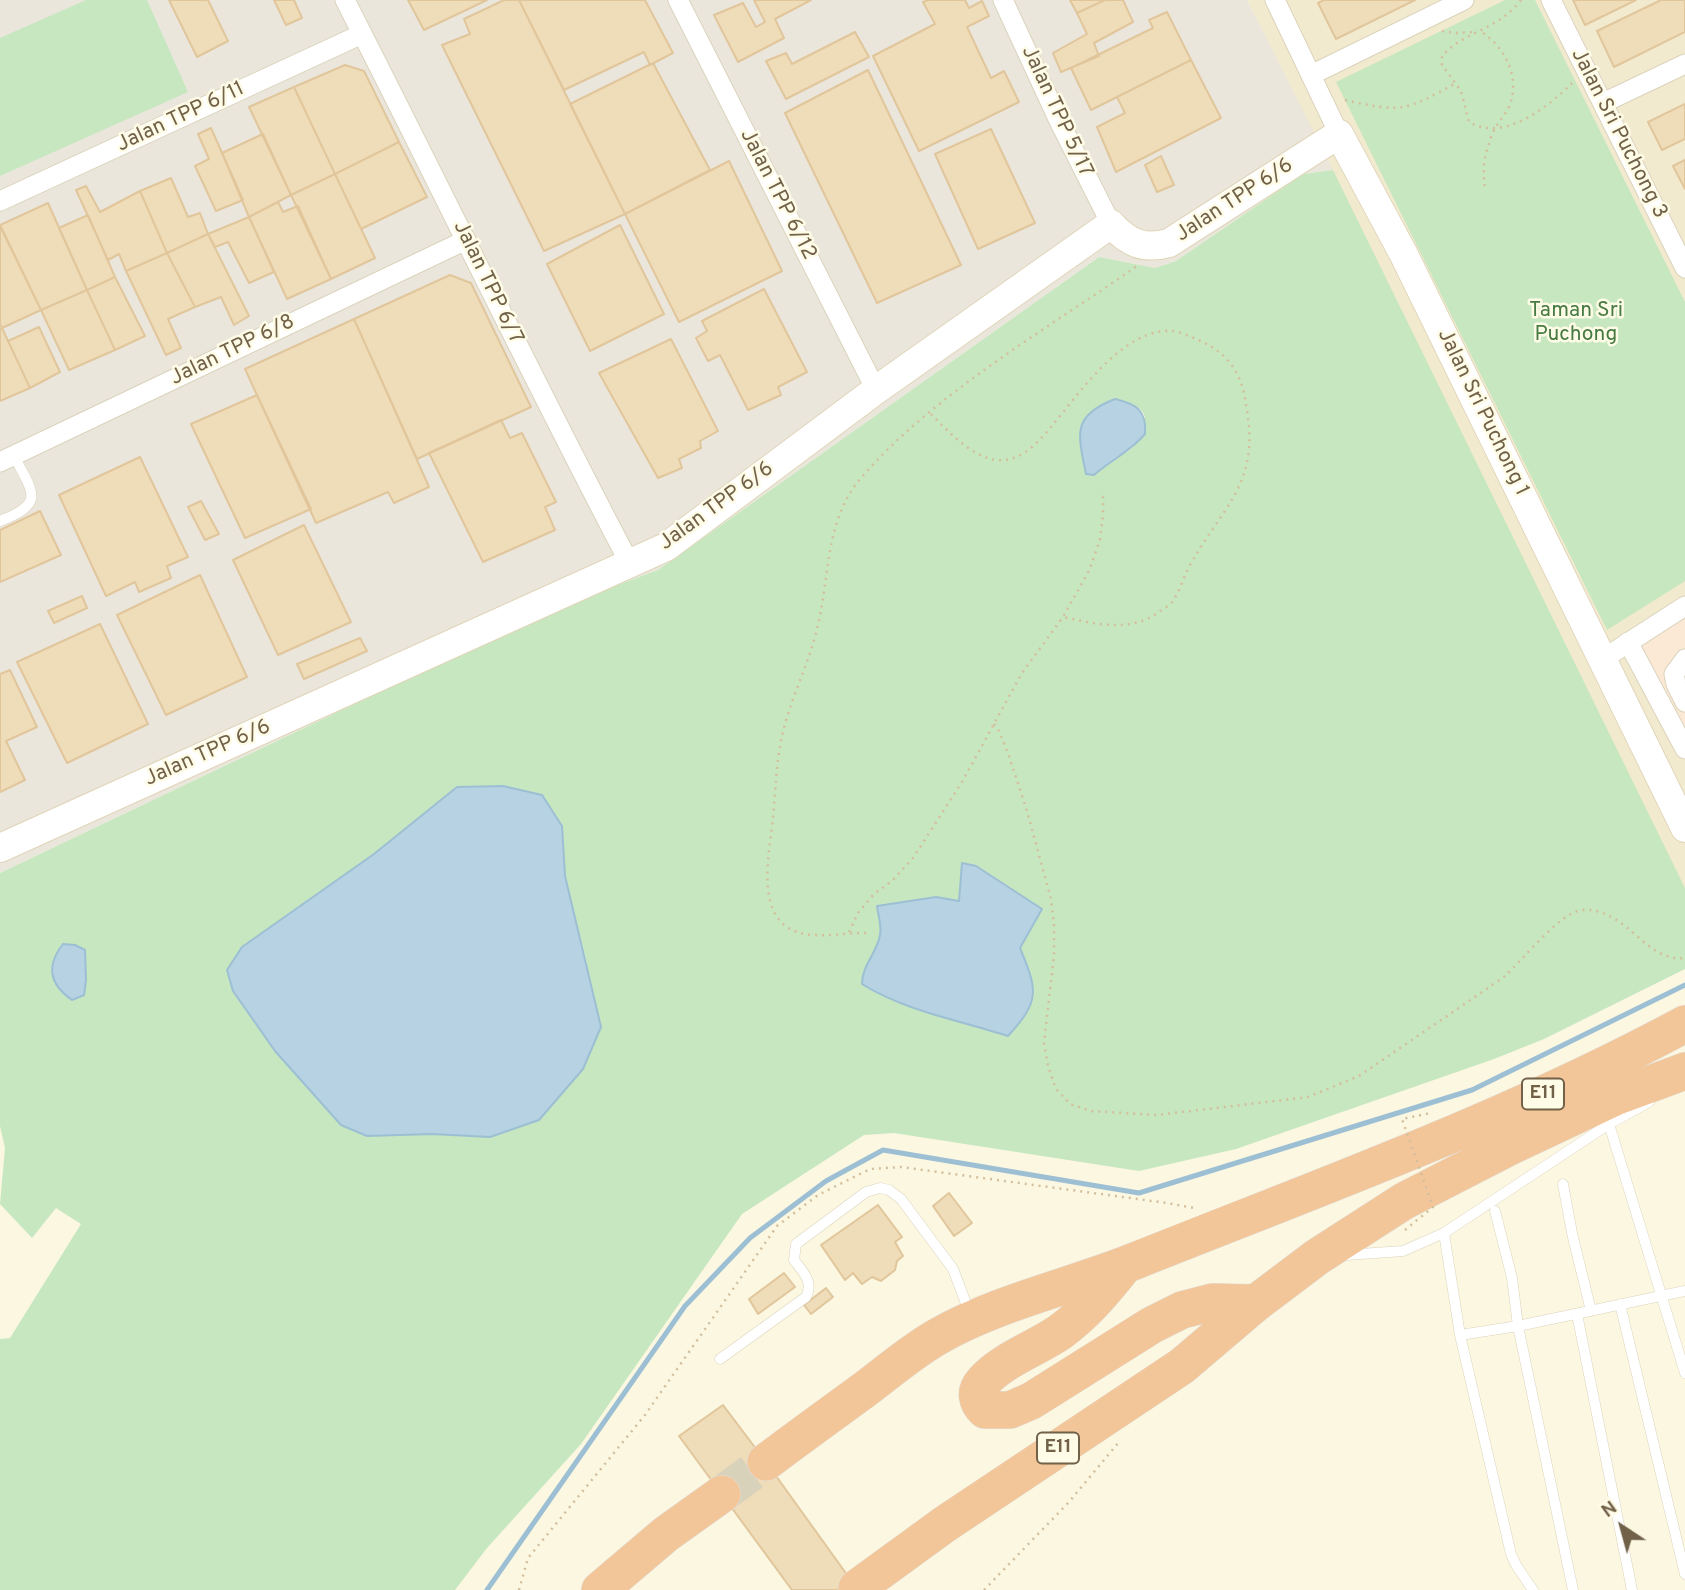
<!DOCTYPE html>
<style>
body{margin:0}
#map{position:relative;width:1685px;height:1590px;overflow:hidden;background:#fbf7e1;font-family:Overpass,sans-serif}
canvas{display:block}
.north{position:absolute;left:1587px;top:1492px;width:70px;height:70px;-webkit-text-stroke:5px #fefbe6;paint-order:stroke;rotate:324deg;font-size:19px;font-weight:700;line-height:28px;text-align:center;color:#716149}
.north::after{content:'';display:block;margin:auto;width:24px;height:32px;background:#716149;clip-path:polygon(50% 0,100% 100%,50% 72%,0 100%)}
</style>
<div id="map">
<canvas width="1685" height="1590"></canvas>
<div class="north">N</div>
</div>
<script>
const ctx = document.querySelector('canvas').getContext('2d');
ctx.lineJoin = 'round';
function fill(path, color) {
  ctx.fillStyle = color;
  ctx.fill(path, 'evenodd');
}
function stroke(path, color, width, dash) {
  ctx.strokeStyle = color;
  ctx.lineWidth = width;
  ctx.lineCap = dash ? 'butt' : 'round';
  ctx.setLineDash(dash || []);
  ctx.stroke(path);
}
function drawText(font, color, halo, rows, align = 'center') {
  ctx.font = font + ' Overpass,sans-serif';
  ctx.lineWidth = 5;
  ctx.setLineDash([]);
  ctx.textBaseline = 'middle';
  ctx.strokeStyle = halo;
  ctx.fillStyle = color;
  for (const [text, x, y, turn = 0] of rows) {
    ctx.save();
    ctx.translate(x, y);
    ctx.rotate((+turn || 0) * Math.PI / 180);
    ctx.textAlign = isNaN(turn) ? turn : align;
    if (halo) ctx.strokeText(text, 0, 0);
    ctx.fillText(text, 0, 0);
    ctx.restore();
  }
}
const residential = new Path2D(`
 M1247 0H1685V888L1649 819Z`);
const commercial = new Path2D(`
 M1685 614V737L1637 644Z`);
const industrial = new Path2D(`
 M0 0H1247L1333 170 1303 174 1176 261 1155 268 1099 257 658 570 558 607 0 873Z`);
const green = new Path2D(`
 M86 0H147L188 92 0 176V38Z
 M1505 0H1535L1685 302V581L1607 630 1336 82Z
 M1333 170 1685 888V969L1544 1039 1494 1059 1236 1149 1139 1171 894 1133 864 1135 742 1214 581 1444 487 1548 455 1590H0V1339L10 1338 81 1224 56 1208 32 1238 0 1204 5 1148 0 1126V873L558 607 658 570 1099 257 1155 268 1176 261 1303 174ZM1114 399C1136 405 1154 409 1140 435 1138 440 1136 445 1131 449 1119 458 1106 464 1095 475L1086 474C1078 434 1071 416 1114 399ZM562 826 565 876 587 964 490 1137 341 1125 275 1051 233 991 242 947 374 854ZM962 863C999 871 1010 905 1029 934L1020 948 1030 970 1008 1036C960 1021 905 1011 862 984L867 963 875 950 881 932 877 906 936 897 960 901Z`);
const water = new Path2D(`
 M1115 399C1136 404 1147 410 1145 434 1131 451 1111 460 1094 475L1086 474C1078 434 1071 416 1115 399Z
 M503 786 542 795 562 826 565 876 601 1027 583 1069 539 1120 490 1137 432 1134 367 1136 341 1125 275 1051 233 991 227 970 242 947 374 854 457 787Z
 M962 863 976 866 1042 909 1020 948C1038 991 1040 1001 1008 1036 959 1020 905 1011 862 984 862 965 877 953 880 935 882 926 878 915 877 906L936 897 959 901Z
 M63 944 75 945 85 950 86 980 84 995 72 1000C49 984 46 966 63 944Z`);
const stream = new Path2D(`
 M487 1590 685 1306 750 1238 826 1181 883 1150 1139 1193 1472 1090 1685 985`);
const building = new Path2D(`
 M169 0H208L228 41 197 57Z
 M274 0H294L302 18 286 25Z
 M408 0H487L424 30Z
 M504 0H519L625 214 544 251 442 45 470 34 464 19Z
 M519 0H645L673 53 650 65 644 52 564 90Z
 M754 0H811L775 19 784 38 738 62 714 15 743 3 756 27 765 22Z
 M928 0H965L969 8 982 1 989 16 967 27 991 78 1004 71 1019 102 919 151 873 56 935 24 923 2Z
 M1070 0H1105L1077 13Z
 M1105 0H1123L1133 22 1094 43 1099 56 1061 72 1053 53 1087 34 1077 13Z
 M1324 0H1415L1336 39 1318 3Z
 M1573 0H1636L1585 25Z
 M1661 0H1685V32L1614 67 1597 31Z
 M1167 12 1191 60 1091 110 1071 68 1153 28 1149 20Z
 M855 32 869 57 786 99 766 61 786 53 792 64Z
 M1191 60 1221 118 1116 172 1097 127 1125 113 1117 97Z
 M653 63 710 170 625 214 570 104Z
 M345 65 364 71 399 142 335 174 294 87Z
 M868 70 961 265 877 303 785 113Z
 M294 87 335 174 291 195 249 107Z
 M1685 104V139L1662 150 1648 122Z
 M211 128 243 200 216 211 195 166 209 159 198 134Z
 M991 129 1035 223 978 249 935 154Z
 M263 134 291 195 249 217 222 153Z
 M399 142 427 197 361 229 335 174Z
 M1161 156 1174 185 1157 192 1145 165Z
 M1685 160V189L1673 166Z
 M729 161 782 271 679 322 625 214Z
 M335 174 375 258 331 279 291 195Z
 M171 178 188 217 200 213 208 234 167 253 140 191Z
 M86 186 100 212 140 191 167 253 126 271 119 254 108 260 76 190Z
 M278 202 283 212 298 206 331 279 287 299 249 217Z
 M48 203 87 290 41 310 0 225Z
 M88 215 115 277 87 290 59 228Z
 M249 217 274 272 249 283 228 242 215 247 208 234Z
 M620 225 664 314 590 351 547 264Z
 M0 226 41 310 2 328 0 324Z
 M208 234 249 316 234 325 221 297 195 307 167 253Z
 M167 253 195 307 168 319 181 348 166 355 126 271Z
 M450 275 471 283 531 407 417 459 354 319Z
 M115 277 145 336 115 350 87 290Z
 M764 289 807 372 778 387 781 395 748 410 720 355 708 361 696 338 707 331 702 321Z
 M87 290 115 350 69 370 41 310Z
 M354 319 429 487 394 503 388 492 316 523 245 369Z
 M39 327 60 372 30 388 8 341Z
 M2 328 30 388 0 401V329Z
 M671 339 718 431 700 441 701 448 679 459 682 468 658 478 599 373Z
 M257 395 311 509 245 538 191 424Z
 M501 420 510 438 522 433 556 502 545 507 555 530 483 562 429 453Z
 M140 457 188 557 167 566 171 578 139 592 135 582 106 596 59 495Z
 M201 501 219 534 205 540 188 507Z
 M40 511 61 555 0 582V530Z
 M304 525 351 622 278 655 233 560Z
 M200 575 247 677 166 715 117 615Z
 M82 596 87 608 54 623 48 611Z
 M100 624 148 724 67 763 17 662Z
 M360 638 367 651 304 679 297 664Z
 M10 670 37 727 6 741 25 780 0 792V674Z
 M949 1193 972 1223 954 1236 933 1206Z
 M878 1205 902 1237 895 1242 903 1256 897 1261 895 1270 881 1281 872 1277 862 1284 853 1273 845 1280 821 1245Z
 M784 1273 795 1287 758 1314 749 1299Z
 M826 1288 833 1297 811 1314 804 1305Z
 M723 1405 766 1462 858 1590H792L679 1436Z`);
const highwayTunnel = new Path2D(`
 M722 1494 766 1462`);
const path = new Path2D(`
 M1521 0C1497 31 1464 31 1442 56V65L1461 91 1469 122C1504 143 1549 106 1572 83
 M1442 31 1457 33 1477 32
 M1483 33C1505 48 1520 77 1510 104 1507 113 1501 118 1496 127 1492 132 1490 141 1488 147 1483 161 1483 175 1485 190
 M1345 100C1403 113 1405 111 1456 83
 M931 414C950 433 980 467 1010 459 1027 455 1040 440 1051 427 1079 394 1122 329 1171 331 1178 331 1189 336 1196 339 1215 347 1229 357 1238 376 1244 387 1245 399 1247 411 1260 486 1219 510 1188 569 1183 579 1179 593 1172 602 1169 606 1163 609 1159 612 1130 633 1096 624 1063 617
 M994 724 999 731 1009 756 1027 811 1051 899 1054 925V956L1044 1043 1048 1066 1056 1089 1070 1104 1091 1111 1157 1115 1308 1097 1359 1076 1488 988C1493 984 1500 980 1505 976 1523 960 1560 912 1582 910 1627 907 1645 963 1685 958
 M849 932 858 913 874 894 892 881 913 858 962 782 1022 673 1063 617 1090 569 1100 539 1103 515V491
 M866 933C839 932 801 944 780 921 759 897 770 847 773 818 776 786 776 756 785 724 794 692 809 662 817 629 830 579 824 521 861 478 932 395 1047 329 1137 266
 M519 1590 528 1558 645 1415 777 1226 818 1195 870 1169 901 1167 1167 1203 1194 1208
 M984 1590 1069 1502 1119 1442`);
const lane = new Path2D(`
 M0 521C46 503 33 493 14 456
 M1609 1124 1685 1373
 M1563 1184 1572 1233 1591 1311
 M1495 1211 1512 1278 1518 1326 1573 1590
 M1444 1233 1460 1335 1511 1554 1516 1565 1533 1590
 M1346 1255 1403 1251 1444 1233 1609 1124 1649 1102
 M1620 1304 1685 1574
 M1577 1314 1632 1590
 M1460 1335 1518 1326 1685 1291
 M720 1359 806 1297C814 1282 803 1272 794 1260L796 1244 866 1192 880 1188 889 1190 901 1199 953 1269 970 1314`);
const street = new Path2D(`
 M345 0C441 188 532 378 630 564
 M678 0 876 390
 M1003 0 1059 121 1111 224
 M1275 0 1339 134
 M1551 0 1685 268
 M1311 75 1464 0
 M1603 103 1685 64
 M0 201 362 34
 M0 462 466 240
 M1628 642 1685 749
 M1603 659 1685 606
 M1685 659 1674 674 1676 684 1685 702`);
const secondary = new Path2D(`
 M0 848 666 547 876 390 1111 224C1128 243 1144 250 1169 243L1339 134 1404 255 1685 828`);
const highway = new Path2D(`
 M1124 1266C1105 1290 1086 1313 1060 1332 1037 1348 1000 1361 983 1382 974 1392 977 1402 985 1410H1010L1031 1401 1152 1325 1182 1310 1213 1302 1256 1303
 M766 1462C798 1438 831 1414 864 1390 888 1372 911 1352 937 1337 998 1302 1070 1287 1135 1261 1320 1187 1509 1119 1685 1024
 M857 1588 945 1524 1182 1366 1256 1303 1317 1257 1404 1201 1509 1147 1615 1097 1685 1071
 M600 1590 666 1534 722 1494`);
const pathBridge = new Path2D(`
 M1405 1230 1433 1207 1402 1119 1431 1113`);
const shields = [
 [1543,1094,42],
 [1058,1448,42]
];
const shieldNames = [
 ["E11",1543,1094],
 ["E11",1058,1448]
];
const streetNames = [
 ["Jalan TPP 5/17",1056,112,65],
 ["Jalan TPP 6/11",181,118,-25],
 ["Jalan Sri Puchong 3",1618,134,63],
 ["Jalan TPP 6/12",777,195,63],
 ["Jalan TPP 6/6",1235,201,-33],
 ["Jalan TPP 6/7",487,283,64],
 ["Jalan TPP 6/8",233,351,-26],
 ["Jalan Sri Puchong 1",1482,413,64],
 ["Jalan TPP 6/6",717,507,-36],
 ["Jalan TPP 6/6",208,754,-24]
];
const parkNames = [
 ["Taman Sri",1576,312],
 ["Puchong",1576,336]
];
fill(residential, '#f2eacf');
fill(commercial, '#fbe9d5');
fill(industrial, '#eae6dc');
fill(green, '#c7e7c0');
fill(water, '#b7d2e3');
stroke(water, '#9dbfd4', 2);
stroke(stream, '#9dbfd4', 5);
fill(building, '#efdcb9');
stroke(building, '#e1c69b', 2);
stroke(highwayTunnel, '#d8d2bb', 37, [37, 18]);
stroke(lane, '#dbd3bb', 11);
stroke(street, '#dbd3bb', 21);
stroke(secondary, '#e0d5b8', 30);
stroke(highway, '#e3dfdb', 38);
stroke(path, '#d3bf9d', 2.5, [2, 5]);
stroke(lane, '#fff', 10);
stroke(street, '#fff', 19);
stroke(secondary, '#fff', 28);
stroke(highway, '#f3c699', 37);
stroke(pathBridge, '#d3bf9d', 2.5, [2, 5]);
for (const [x, y, w] of shields) {
  const box = new Path2D();
  box.roundRect(x - w / 2, y - 15.5, w, 31, 5);
  ctx.fillStyle = '#fefbe6';
  ctx.fill(box);
  stroke(box, '#716149', 2);
}
drawText('bold 19px', '#716149', null, shieldNames);
drawText('21px', '#716149', '#fefbe6', streetNames);
drawText('21px', '#477b44', '#fefbe6', parkNames);
</script>
